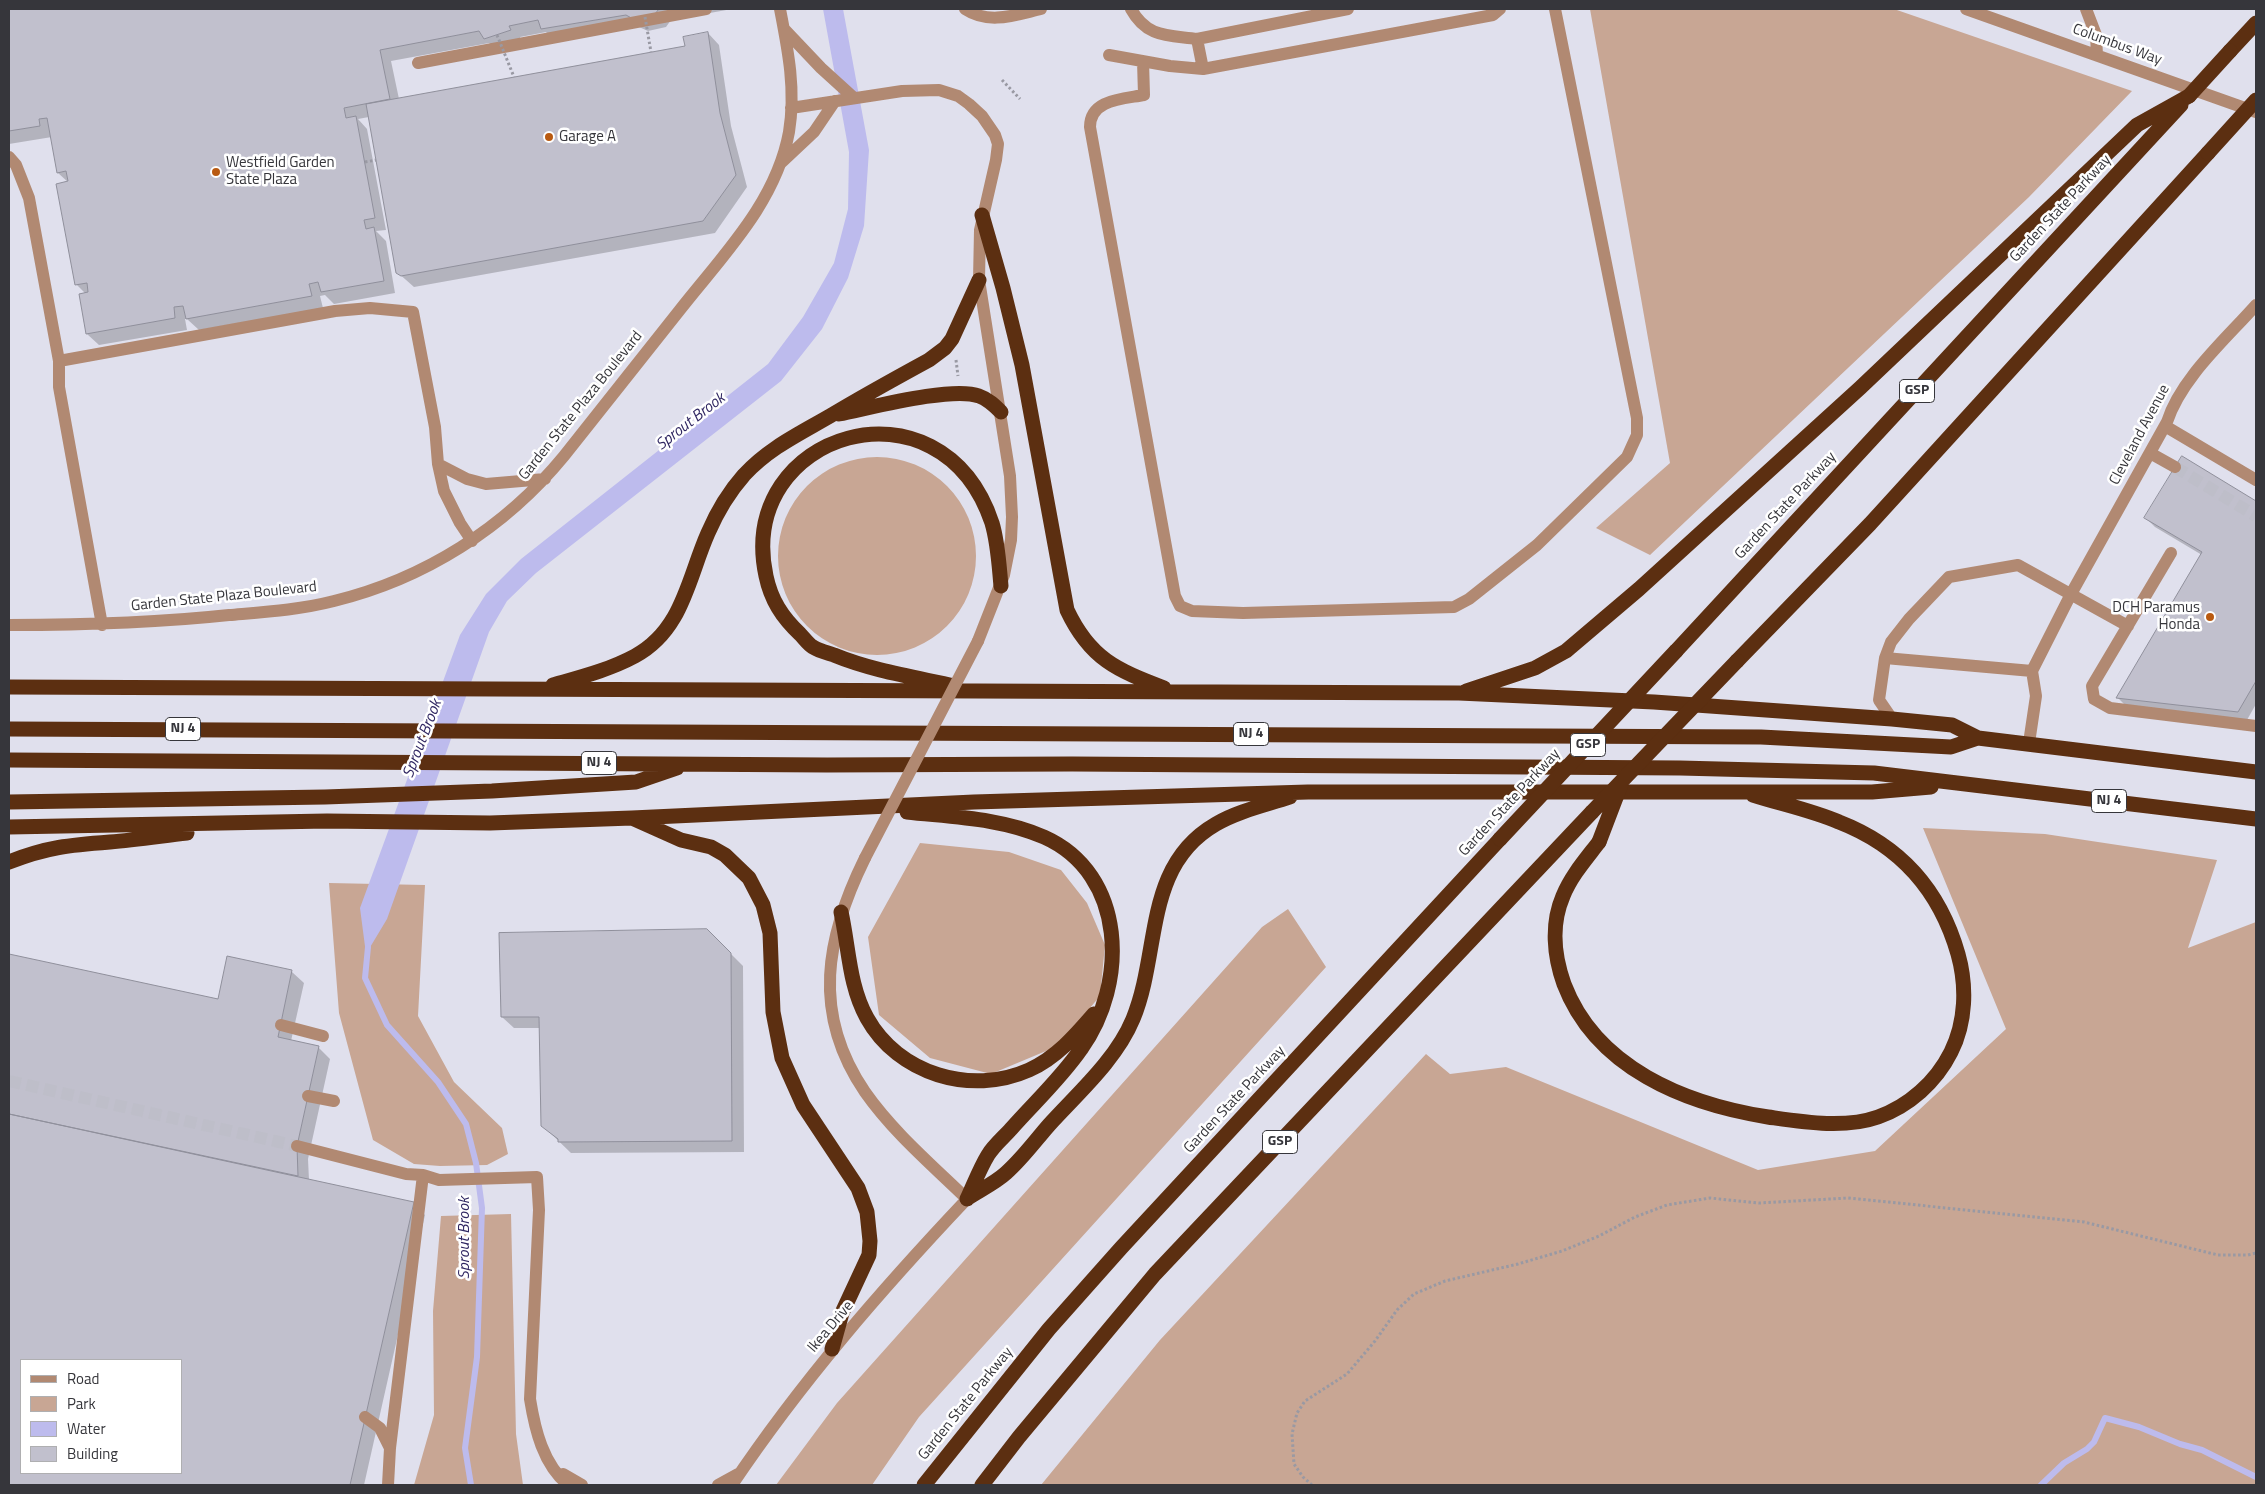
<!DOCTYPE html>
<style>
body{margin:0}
#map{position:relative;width:2265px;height:1494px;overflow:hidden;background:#e0e0ed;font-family:"Titillium Web",sans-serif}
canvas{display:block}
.frame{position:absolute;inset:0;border:10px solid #36363b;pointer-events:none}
.legend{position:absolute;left:20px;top:1359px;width:162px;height:115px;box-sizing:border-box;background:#fff;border:1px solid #afafb1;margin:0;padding:6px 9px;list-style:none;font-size:15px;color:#36363b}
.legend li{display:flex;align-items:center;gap:10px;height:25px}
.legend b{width:25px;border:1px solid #afafb1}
</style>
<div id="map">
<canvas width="2265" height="1494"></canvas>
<div class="frame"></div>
<ul class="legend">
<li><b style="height:6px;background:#b18972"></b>Road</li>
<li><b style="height:14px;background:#c8a694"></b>Park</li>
<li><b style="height:14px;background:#bdbbed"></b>Water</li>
<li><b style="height:14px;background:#c1c0cd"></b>Building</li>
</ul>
</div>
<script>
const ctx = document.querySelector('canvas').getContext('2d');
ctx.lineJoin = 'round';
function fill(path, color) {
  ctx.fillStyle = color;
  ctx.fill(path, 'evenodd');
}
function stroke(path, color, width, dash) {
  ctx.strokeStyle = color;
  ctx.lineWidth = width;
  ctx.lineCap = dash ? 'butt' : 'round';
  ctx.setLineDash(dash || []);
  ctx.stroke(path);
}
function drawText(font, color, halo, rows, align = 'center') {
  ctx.font = font + ' "Titillium Web",sans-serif';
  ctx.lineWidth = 5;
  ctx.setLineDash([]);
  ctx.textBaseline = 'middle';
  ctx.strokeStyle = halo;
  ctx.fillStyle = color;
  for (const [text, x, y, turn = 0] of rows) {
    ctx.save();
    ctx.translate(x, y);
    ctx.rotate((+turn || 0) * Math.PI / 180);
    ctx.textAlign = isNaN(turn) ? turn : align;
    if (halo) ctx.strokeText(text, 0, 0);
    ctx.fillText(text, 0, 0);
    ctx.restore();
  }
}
const green = new Path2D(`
 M1590 9H1894L2132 91 2029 197 1650 555 1596 528 1670 463Z
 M778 556a99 99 0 1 1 198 0a99 99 0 1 1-198 0Z
 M1923 828 2045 834 2217 860 2188 948 2256 922V1485H1041L1160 1340 1426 1054 1450 1074 1506 1067 1758 1170 1875 1151 2006 1029Z
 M920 843 1009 852 1061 870 1087 903 1105 945 1100 996 1058 1046 991 1074 930 1058 879 1015 868 937Z
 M329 883 425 885 418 1016 454 1082 502 1128 508 1154 487 1165 440 1166 414 1164 373 1140 339 1013Z
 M1288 909 1326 967 919 1417 872 1485H776L837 1403 1262 927Z
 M511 1214 516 1434 523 1485H414L434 1415 433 1311 441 1216Z`);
const water = new Path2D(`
 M823 9H843L869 150 864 226 848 278 822 329 781 381 536 573 507 601 489 632 387 919 366 954 360 908 460 635 486 594 521 559 768 364 803 317 834 263 848 209 849 152Z`);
const shadow = new Path2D(`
 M9 9H732L671 20 666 27 648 31 639 27 554 41 546 32 520 37 522 42 497 50 489 43 391 61 399 99 687 47 708 33 719 45 731 126 747 187 715 233 414 287 397 272 369 117 358 119 367 129 386 230 376 231 386 241 395 293 334 304 325 295 320 296 323 308 199 330 187 319H185L187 330 99 345 87 334 86 294 76 284 68 182 58 173 52 137 9 144Z
 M2182 458 2256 503V704L2247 720 2126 706 2118 698 2202 555 2155 527 2146 518Z
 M707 930 743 966 744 1152 571 1153 542 1125 541 1028H514L502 1017Z
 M9 955 219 1000 228 958 292 972 304 983 291 1041 318 1047 330 1059 308 1159 309 1180 413 1203 425 1215 364 1485H9ZM21 1360H181V1473H21Z`);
const stream = new Path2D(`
 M368 947 365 978 387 1025 438 1082 466 1124 476 1163 482 1208 477 1357 465 1448 471 1485
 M2041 1485 2064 1463 2087 1449 2094 1442 2105 1418 2139 1427 2180 1444 2202 1450 2256 1477`);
const building = new Path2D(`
 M9 9H659L654 15 635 20 626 15 541 29 538 20 509 26 511 30 484 39 479 31 380 50 390 99 344 108 346 118 356 116 375 218 364 220 366 229 374 227 384 281 321 292 318 282 309 284 312 296 186 319 183 306 174 307 175 318 86 334 79 294 88 292 87 283 75 285 56 184 68 181 66 171 57 173 47 118 39 119 40 126 9 131Z
 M708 32 720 113 736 175 703 221 401 276 396 273 366 104 685 46 683 37Z
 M2182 456 2256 501V681L2238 712 2116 698 2202 552 2144 518Z
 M707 929 731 953 732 1141 558 1142V1139L541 1126 539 1017H501L499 933Z
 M9 954 218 999 227 956 292 970 278 1037 319 1046 297 1146 298 1176 9 1114Z
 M9 1114 414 1202 350 1485H9ZM21 1360H181V1473H21Z`);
const minorTunnel = new Path2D(`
 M2175 467 2256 516
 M9 1081 297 1146`);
const path = new Path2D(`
 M1002 80 1020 99
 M365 162 376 160
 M956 360 958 376
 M1312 1485 1303 1477 1294 1464 1292 1434 1297 1413 1305 1401 1347 1374 1375 1341 1397 1310 1414 1294 1445 1281 1518 1264 1562 1251 1599 1236 1635 1217 1667 1205 1710 1198 1759 1203 1848 1198 2084 1222 2218 1255H2248L2256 1253`);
const minor = new Path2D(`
 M965 9C989 25 1015 15 1041 9
 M1131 9C1147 38 1168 35 1197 39L1203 69
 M1966 9 2256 112
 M2086 9 2096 35 2097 55
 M784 29 821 68 854 98
 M1197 39 1348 9
 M1109 55 1170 66 1203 69 1493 15 1500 9
 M1143 61 1144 95C1123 99 1090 99 1090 127L1175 596 1180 606 1192 611 1243 613 1454 607 1469 599 1537 545 1627 457 1637 435V418L1555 9
 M418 63 706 9
 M791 108 902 91 939 90 958 96 969 104 982 116 995 135 998 144 996 160 980 230 979 280 1010 476 1012 517 1011 540 1004 575 978 641
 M9 157 16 165 29 198 59 361V387L102 625
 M781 163 814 132 835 101
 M59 361 335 311 370 308 413 312 435 427 438 464 444 491 460 523 472 541
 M2165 426 2256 480
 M2150 453 2175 467
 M438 464 467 479 486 484 545 479
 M2171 553 2092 686 2094 699 2110 708 2256 726
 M9 625C82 625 155 623 229 615 264 612 299 610 334 601 424 579 505 528 564 456 602 408 641 359 679 311 722 256 776 203 789 132 796 90 788 50 780 9
 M1885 658 1879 700 1892 719
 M2032 671 1885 658 1891 642 1909 619 1949 577 2018 565 2128 626
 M2029 743 2036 696 2032 671 2071 594 2167 422C2181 378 2226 339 2256 305
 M281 1025 323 1036
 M308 1096 334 1101
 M297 1146 406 1174 423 1175 439 1180 537 1177 539 1210 530 1399C535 1430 543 1464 568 1485
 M365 1417 380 1428 390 1448
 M563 1474 582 1485
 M388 1485 390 1448 423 1175
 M718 1485 738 1474
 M732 1485C801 1382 882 1289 967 1199 932 1165 893 1132 865 1092 811 1013 826 937 865 858`);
const highway = new Path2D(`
 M2230 51 2256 23
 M982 215 1003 288 1022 365 1067 610C1090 659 1117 670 1164 688
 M839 414C870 408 952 386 979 396 988 399 995 406 1001 412
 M1676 651 2181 105
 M1737 661 1870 524 2208 153
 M553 685C581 677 609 670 635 656 683 630 688 578 708 533 717 512 729 492 744 475 769 448 799 434 830 416 863 396 896 378 929 360L945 348 952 339 979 280
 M955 686C914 677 873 671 834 655 828 653 819 651 813 647 808 644 804 638 800 634 782 617 771 600 766 576 735 432 941 370 992 523 998 543 999 565 1001 586
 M9 687 1459 693 1654 702 1892 719 1952 725 1978 738 2256 772
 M1466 691 1535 668 1566 651 1639 589 1860 388 2137 125 2189 96
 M9 729 1761 737 1951 747 1978 738
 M9 760 827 765 1072 764 1680 768 1874 773 2256 819
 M9 802 325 797 492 791 636 782 677 768
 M907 812C952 817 1001 818 1044 837 1127 874 1128 984 1081 1049 1061 1078 1034 1103 1011 1129 1004 1137 994 1145 988 1155 980 1168 974 1184 967 1199
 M634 819 681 840 711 847 725 855 749 878 763 905 770 933 773 1012 782 1058 803 1105 858 1188 867 1212 870 1241 869 1255 842 1313 832 1349
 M9 827 327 821 490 823 632 818 974 802 1308 792H1872L1931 787
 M1599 842C1586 859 1571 876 1563 896 1551 924 1554 956 1564 984 1596 1068 1685 1104 1768 1117 1803 1122 1844 1129 1878 1117 1909 1106 1936 1082 1951 1052 1966 1022 1967 986 1958 954 1940 891 1901 846 1839 822 1811 810 1781 804 1753 795
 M9 862C47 847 70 845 110 842 136 840 161 836 187 833
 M841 912C849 948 849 986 867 1018 898 1074 971 1096 1029 1070 1056 1058 1075 1036 1094 1014
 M968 1198C980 1190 995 1183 1006 1173 1022 1159 1035 1141 1049 1125 1078 1093 1116 1060 1133 1019 1161 951 1143 866 1216 824 1238 811 1266 805 1290 797
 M924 1485 1049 1329 1121 1248 1500 839
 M982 1485 1019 1437 1155 1274 1592 812`);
const pathBridge = new Path2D(`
 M645 17 651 52
 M497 35 514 77`);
const minorBridge = new Path2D(`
 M865 858 978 641`);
const highwayBridge = new Path2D(`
 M2189 96 2230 51
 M2208 153 2256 100
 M1592 812 1737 661
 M1500 839 1676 651
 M1599 842 1620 787`);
const markers = [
 [549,137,5,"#b95a11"],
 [216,172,5,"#b95a11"],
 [2210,617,5,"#b95a11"]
];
const shields = [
 [1917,391,35],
 [183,729,35],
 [1251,734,35],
 [1588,745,35],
 [599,763,35],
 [2109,801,35],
 [1280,1142,35]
];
const shieldNames = [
 ["GSP",1917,391],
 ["NJ 4",183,729],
 ["NJ 4",1251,734],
 ["GSP",1588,745],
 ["NJ 4",599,763],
 ["NJ 4",2109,801],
 ["GSP",1280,1142]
];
const streetNames = [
 ["Columbus Way",2117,45,20],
 ["Garden State Parkway",2061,209,-47],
 ["Garden State Plaza Boulevard",581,406,-51],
 ["Cleveland Avenue",2140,435,-62],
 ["Garden State Parkway",1786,506,-47],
 ["Garden State Plaza Boulevard",224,597,-6],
 ["Garden State Parkway",1510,803,-47],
 ["Garden State Parkway",1235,1100,-47],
 ["Ikea Drive",831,1327,-50],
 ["Garden State Parkway",966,1404,-51]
];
const poiNames = [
 ["Garage A",559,137],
 ["Westfield Garden",226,163],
 ["State Plaza",226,180],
 ["DCH Paramus",2200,608,"right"],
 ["Honda",2200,625,"right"]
];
const waterNames = [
 ["Sprout Brook",691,422,-38],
 ["Sprout Brook",423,739,-69],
 ["Sprout Brook",465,1238,-90]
];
fill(green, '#c8a694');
fill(water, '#bdbbed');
fill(shadow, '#0003');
stroke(stream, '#bdbbed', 6);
fill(building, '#c1c0cd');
stroke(building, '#8f8f9b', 1);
stroke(minorTunnel, '#bebec9', 12, [12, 6]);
stroke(path, '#9999a3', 3, [2.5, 2.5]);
stroke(minor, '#b18972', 12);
stroke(highway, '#5c2f11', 15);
stroke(pathBridge, '#9999a3', 3, [2.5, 2.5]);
stroke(minorBridge, '#b18972', 12);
stroke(highwayBridge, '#5c2f11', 15);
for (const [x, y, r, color] of markers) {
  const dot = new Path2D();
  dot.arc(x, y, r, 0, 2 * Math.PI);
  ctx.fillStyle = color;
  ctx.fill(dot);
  stroke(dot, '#fff', 2);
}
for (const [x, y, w] of shields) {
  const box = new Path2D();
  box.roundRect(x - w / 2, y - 11.5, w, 23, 4);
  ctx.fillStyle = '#fff';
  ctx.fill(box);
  stroke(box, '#36363b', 1);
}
drawText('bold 14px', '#36363b', null, shieldNames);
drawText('15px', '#36363b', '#fff', streetNames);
drawText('15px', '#36363b', '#fff', poiNames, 'left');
drawText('italic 16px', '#302762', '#fff', waterNames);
</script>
